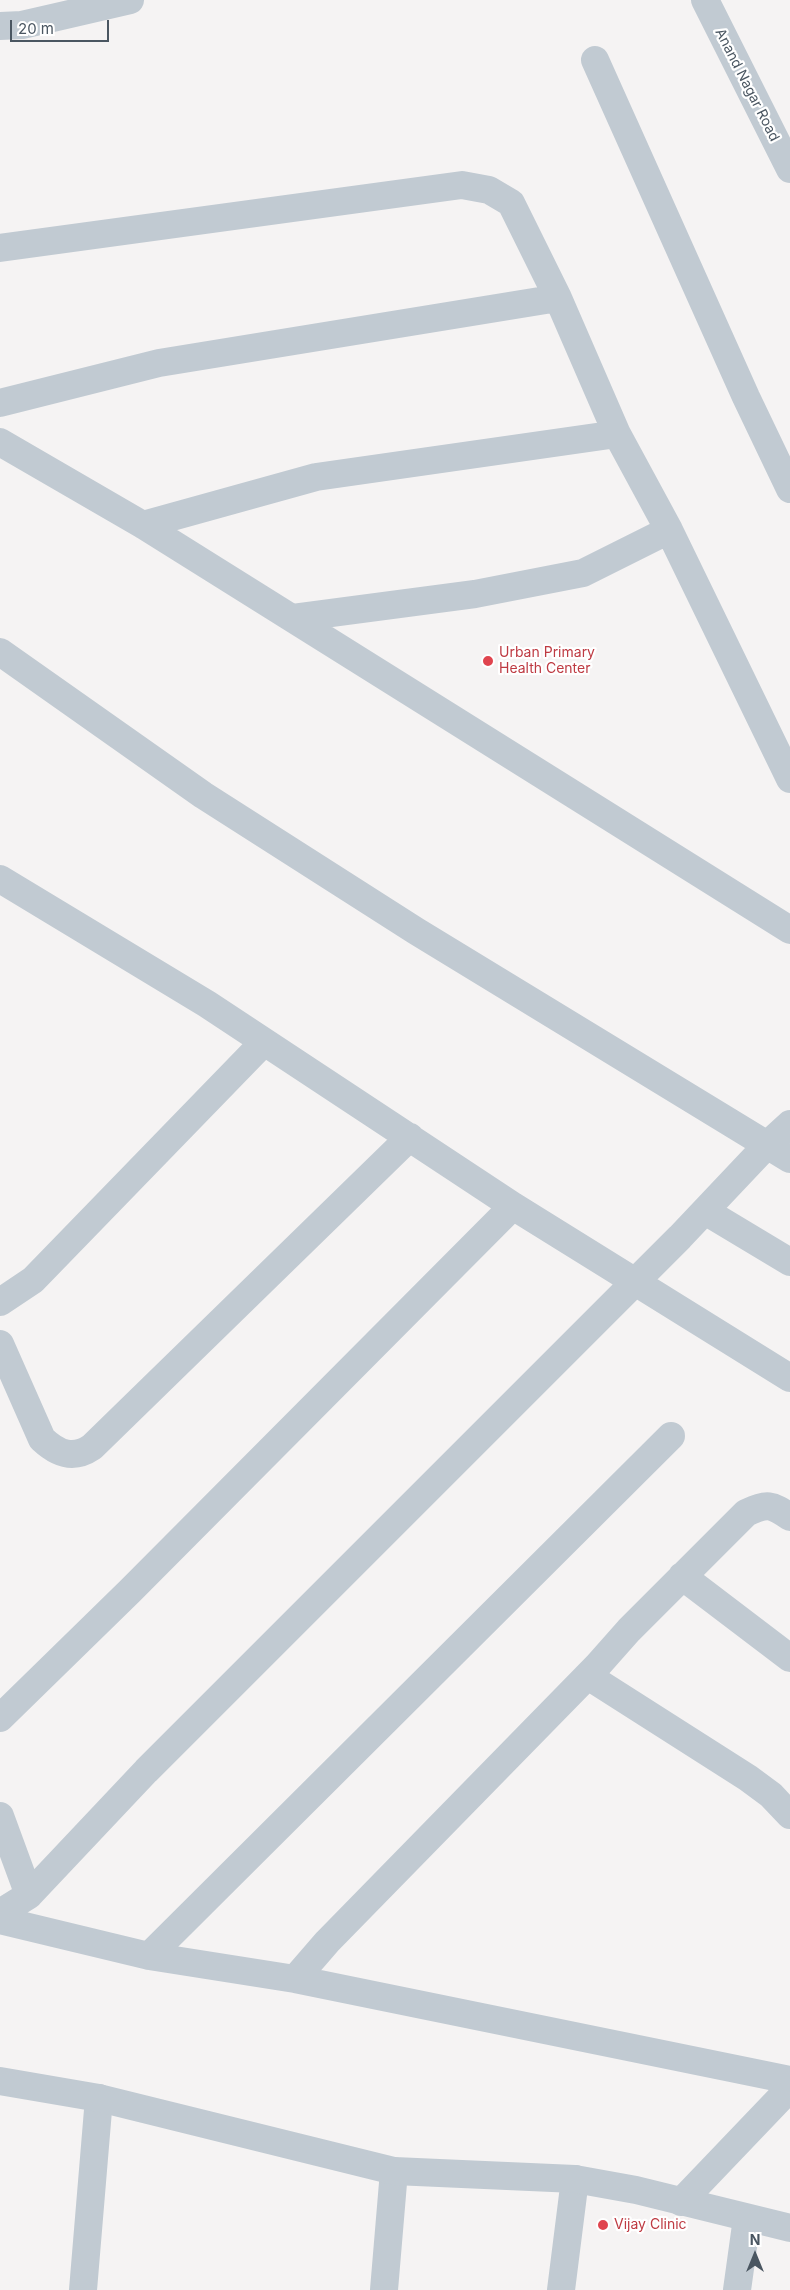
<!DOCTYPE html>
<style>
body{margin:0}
#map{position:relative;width:790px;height:2290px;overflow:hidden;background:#f5f3f3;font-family:Inter,sans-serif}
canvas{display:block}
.north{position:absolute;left:730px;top:2230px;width:50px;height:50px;-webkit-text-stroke:4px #fff;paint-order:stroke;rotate:0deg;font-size:14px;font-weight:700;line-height:20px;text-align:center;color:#4a5661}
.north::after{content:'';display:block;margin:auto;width:18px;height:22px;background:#4a5661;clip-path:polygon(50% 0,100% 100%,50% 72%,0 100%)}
.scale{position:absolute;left:10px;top:20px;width:99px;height:22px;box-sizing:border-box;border:2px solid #4a5661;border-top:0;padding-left:6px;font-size:15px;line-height:18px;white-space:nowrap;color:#4a5661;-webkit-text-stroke:4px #fff;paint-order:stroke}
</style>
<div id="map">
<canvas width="790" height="2290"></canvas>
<div class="north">N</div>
<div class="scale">20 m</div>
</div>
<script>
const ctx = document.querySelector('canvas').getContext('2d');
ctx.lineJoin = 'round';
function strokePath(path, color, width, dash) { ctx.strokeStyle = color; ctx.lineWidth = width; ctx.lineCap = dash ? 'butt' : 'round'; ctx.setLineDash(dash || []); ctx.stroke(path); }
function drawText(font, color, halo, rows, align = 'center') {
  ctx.font = font + ' Inter,sans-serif'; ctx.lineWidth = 4.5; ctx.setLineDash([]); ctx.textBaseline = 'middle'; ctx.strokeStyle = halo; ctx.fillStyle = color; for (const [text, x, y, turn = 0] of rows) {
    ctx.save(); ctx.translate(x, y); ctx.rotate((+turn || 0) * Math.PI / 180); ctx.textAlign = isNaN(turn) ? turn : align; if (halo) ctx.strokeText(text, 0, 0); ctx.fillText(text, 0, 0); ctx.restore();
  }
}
const minor = new Path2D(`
 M0,26L22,25L130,0
 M595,60L746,397L790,489
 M0,248L462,185L489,190L511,203L558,298L617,434L669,530L790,779
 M0,403L159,363L558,298
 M0,442L143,525L790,930
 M143,525L316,477L617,434
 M293,618L475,594L583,573L669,530
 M0,652L203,795L416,931L790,1159
 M0,879L207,1004L513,1206L790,1378
 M705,1211L790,1262
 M0,1302L33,1280L264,1042
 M0,1344L42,1439C58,1454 73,1460 92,1447L410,1137
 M682,1576L790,1658
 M588,1676L748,1778L771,1795L790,1815
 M0,1718L130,1591L513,1206
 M0,1816L29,1895
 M0,1913L29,1895L146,1771L680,1237L767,1145L790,1124
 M0,1920L149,1956L295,1979L790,2080
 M149,1956L671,1436
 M295,1979L327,1942L598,1665L629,1630L746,1513C768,1503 771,1504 790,1517
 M681,2202L790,2088
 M83,2290L99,2098
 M384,2290L394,2171
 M561,2290L575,2179
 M737,2290L747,2218`);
const tertiary = new Path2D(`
 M705,0L790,169
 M0,2081L99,2098L394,2171L575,2179L636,2190L790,2228`);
const markers = [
 [488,661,6,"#e0444e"],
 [603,2225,6,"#e0444e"]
];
const streetNames = [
 ["Anand Nagar Road",747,85,63]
];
const healthNames = [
 ["Urban Primary",499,653],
 ["Health Center",499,669],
 ["Vijay Clinic",614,2225]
];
strokePath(minor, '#c1cad2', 28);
strokePath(tertiary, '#c1cad2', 28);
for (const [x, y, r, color] of markers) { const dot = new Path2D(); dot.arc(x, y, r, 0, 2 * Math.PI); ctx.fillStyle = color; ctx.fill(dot); strokePath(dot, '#fff', 2); }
drawText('14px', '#4a5661', '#fff', streetNames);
drawText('14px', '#be3a42', '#fff', healthNames, 'left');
</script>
